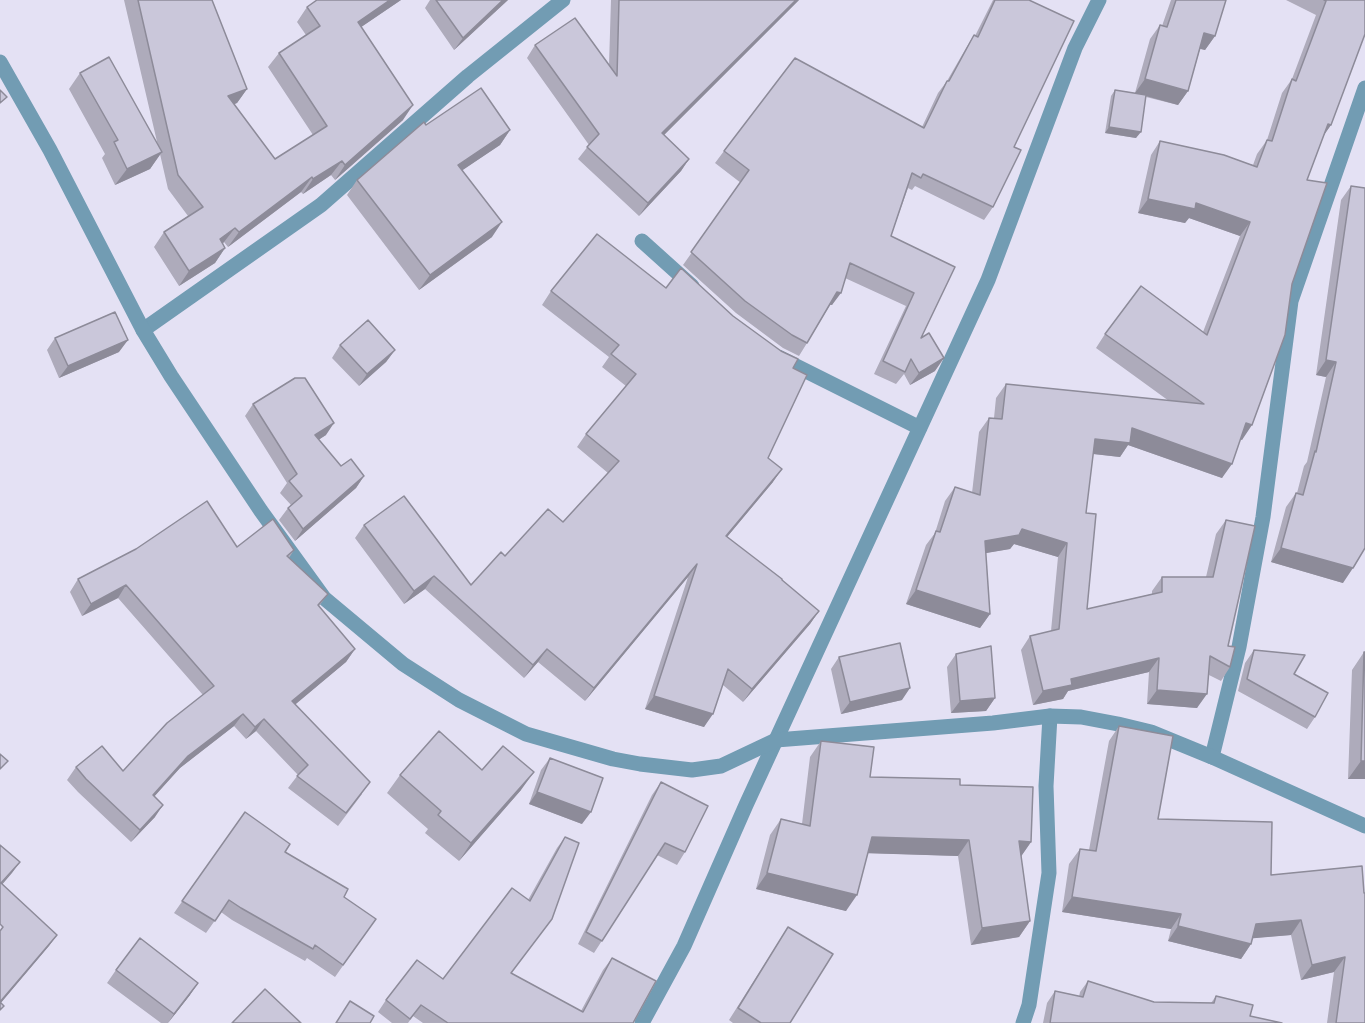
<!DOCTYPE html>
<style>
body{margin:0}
canvas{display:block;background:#e4e1f4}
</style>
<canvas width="1365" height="1023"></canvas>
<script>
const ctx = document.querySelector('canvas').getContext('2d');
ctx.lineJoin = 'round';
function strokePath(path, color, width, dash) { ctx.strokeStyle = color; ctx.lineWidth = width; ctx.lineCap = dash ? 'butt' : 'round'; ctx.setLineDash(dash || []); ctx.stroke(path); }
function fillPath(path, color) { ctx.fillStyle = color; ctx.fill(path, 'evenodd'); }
const minor = new Path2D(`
 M642,241L692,286
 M143,330L321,205L468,76L563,0
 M778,357L920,428
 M1212,757L1239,647L1263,517L1291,301L1365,88
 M642,1023L684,946L746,805L988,280L1075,48L1099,0
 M1023,1023L1029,1005L1049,873L1046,786L1050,716`);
const tertiary = new Path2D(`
 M0,62L50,150L143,330L171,376L261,511L324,598L403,664L459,700L526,734L613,759L640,764L692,770L721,766L776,740L993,723L1050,716L1081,717L1118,724L1151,732L1212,757L1365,826`);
const wall = new Path2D(`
 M124,0H212L247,89L237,103L234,104L275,159L313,135L268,67L279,53L306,35L297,22L307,7L317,0H401L361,27L403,120L335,180L331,175L303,194L301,192L228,247L224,242L223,244L225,248L215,263L179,286L154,247L164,232L188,216L168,189L160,154L150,169L115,185L102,158L105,154L69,89L80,73L158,146Z
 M430,0H508L454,50L425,8Z
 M611,0H799L664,135L689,159L681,171L639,216L578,159L589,145L527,58L535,45L609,65Z
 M993,0H1029L1014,147L993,207L984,220L915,186L912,190L908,188L891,236L955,267L921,338L935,371L910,385L904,374L896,384L874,374L906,306L845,278L832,305H830L807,343L799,356L783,348L736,313L683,265L741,183L715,163L724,151L922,127L938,93L947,81L966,48L974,35L975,36Z
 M1171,0H1226L1215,36L1205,50L1200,49L1188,91L1178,105L1146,97L1136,138L1105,133L1111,96L1115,90L1135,93L1150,39L1160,25L1162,26Z
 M1286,0H1365L1331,125L1324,135L1307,180L1292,284L1242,440L1240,439L1222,478L1128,445L1120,457L1093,454L1086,513L1087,609L1152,594V591L1162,577H1206L1216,534L1226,520L1228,646L1230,667L1221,681L1209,675L1197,708L1147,704L1149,672L1068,691L1063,699L1033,705L1021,650L1030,636L1051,631L1058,557L1014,544L1010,549L985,553L990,614L980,628L906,604L926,545L935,533L945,501L955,487L972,493L979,432L989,418H994L996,398L1006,384L1169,401L1096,348L1105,334L1203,332L1240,236L1189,218L1185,223L1138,213L1151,155L1160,141L1253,165L1257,154L1267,140L1282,93L1292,79L1316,15Z
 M426,125L510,130L500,145L462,170L492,237L419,290L347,195L357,180Z
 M1351,186L1343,583L1271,562L1286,507L1296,493H1297L1304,466L1307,462L1326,377L1316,375L1341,200Z
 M666,288L733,316L793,368L768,458L773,482L727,537L819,611L810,624L743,702L723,685L704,727L645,709L688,577L585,701L538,662L524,678L425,589L404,604L355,538L364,525L471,585L505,556L563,522L608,473L577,447L586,434L626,386L602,367L609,357L542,305L551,291Z
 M55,338L119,352L59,378L47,350Z
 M340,345L395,350L386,362L359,386L332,358Z
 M253,404L326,435L318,440L341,466L364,476L356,488L295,541L279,520L288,508L291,505L280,493L287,483L245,416Z
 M237,547L294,550L289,558L328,594L319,606L355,649L346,662L295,704L362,794L338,826L288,788L298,775L256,731L246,739L234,726L180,768L154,796L155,817L131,842L78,792L67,780L76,767L123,771L203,695L118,598L82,616L70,592L78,579Z
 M1254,650L1294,674L1315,717L1307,729L1238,691L1245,663Z
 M1364,652L1365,779H1348L1352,670Z
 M956,654L995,698L986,711L951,713L947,667Z
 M839,657L902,700L841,714L831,669Z
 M1119,726L1158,819L1271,875L1362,866L1365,1023H1327L1334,972L1301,980L1291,935L1252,938L1251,944L1241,959L1168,941L1171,929L1062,912L1069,864L1080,849L1089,850L1109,741Z
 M821,741L870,777L960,785L1031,842L1021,856L1030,921L1019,937L971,945L958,856L868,853L846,911L756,889L770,835L781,819L802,824L810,757Z
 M550,758L582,824L529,804L541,770Z
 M482,770L521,790L459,861L425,833L428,829L387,793L400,775Z
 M661,782L685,852L677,865L657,855L594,953L578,944L652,795Z
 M245,812L285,852L344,897L376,919L335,977L307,958L305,961L232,920L221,912L206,933L174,913Z
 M565,837L552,919L511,973L581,1011L603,970L612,958L633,1023H423L413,1016L408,1023H392L378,1012L386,1000L443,979L528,900L557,848Z
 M788,927L790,1023H733L729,1020Z
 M116,970L190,995L168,1023H161L107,983Z
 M1088,981L1154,1002L1211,1003L1216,996L1250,1016L1282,1023H1043L1047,1003L1055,991L1079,997L1080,992Z`);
const shadedWall = new Path2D(`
 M390,0H401L348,36L358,22Z
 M503,0H508L454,50L463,38Z
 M796,0H799L653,146L662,133Z
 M1204,33L1215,36L1205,50L1194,47Z
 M1145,79L1188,91L1178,105L1135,93Z
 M247,89L237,103L218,111L228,96Z
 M413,105L403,120L335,180L345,165Z
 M1328,124L1331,125L1321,139Z
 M1109,127L1141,132L1136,138L1105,133Z
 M510,130L500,145L448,180L458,165Z
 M162,152L150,169L115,185L127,169Z
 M689,159L681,171L639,216L648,203Z
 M342,161L331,175L303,194L313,179Z
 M312,177L301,192L228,247L239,232Z
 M1148,199L1196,203L1250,222L1240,236L1189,218L1185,223L1138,213Z
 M502,222L492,237L419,290L430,275Z
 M235,228L224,242L210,253L220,239Z
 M225,248L215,263L179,286L189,271Z
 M837,292L841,293L832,305L828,304Z
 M128,340L119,352L59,378L68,366Z
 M395,350L386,362L359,386L367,374Z
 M944,358L935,371L910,385L919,373Z
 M1326,360L1336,362L1326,377L1316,375Z
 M334,423L326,435L306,448L315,435Z
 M1246,423L1252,425L1242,440L1236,437Z
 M1132,428L1232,464L1222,478L1128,445L1120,457L1085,453L1095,439Z
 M782,469L773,482L717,549L726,536Z
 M364,476L356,488L295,541L303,529Z
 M1022,529L1067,543L1058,557L1014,544L1010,549L975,555L985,541Z
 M1281,548L1353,568L1343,583L1271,562Z
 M697,564L688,577L585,701L594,688Z
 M434,576L425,589L404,604L414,591Z
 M126,585L118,598L82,616L91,604Z
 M916,590L990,614L980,628L906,604Z
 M819,611L810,624L743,702L752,689Z
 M355,649L346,662L284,714L292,701Z
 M547,649L538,662L524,678L533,665Z
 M1159,658L1149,672L1068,691L1063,699L1033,705L1043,691L1071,679Z
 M910,688L902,700L841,714L850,702Z
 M1157,690L1207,694L1197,708L1147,704Z
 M654,696L713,714L704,727L645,709Z
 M995,698L986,711L951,713L960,701Z
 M243,714L234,726L180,768L144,808L153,795L188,756Z
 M264,719L256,731L246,739L255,727Z
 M1361,761H1365V779H1348Z
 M534,772L521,790L459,861L471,843Z
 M537,792L591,812L582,824L529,804Z
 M163,805L155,817L131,842L140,830Z
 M872,837L969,840L958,856L861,853Z
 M1019,841L1031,842L1020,858Z
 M20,862L12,873L0,887V885Z
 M767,873L857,895L846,911L756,889Z
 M1072,897L1181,914L1171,929L1062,912Z
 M1301,920L1291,935L1245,939L1256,924Z
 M1030,921L1019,937L971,945L982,928Z
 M1178,926L1251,944L1241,959L1168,941Z
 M57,935L49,946L0,1004V1002Z
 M1345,957L1334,972L1301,980L1312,965Z
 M198,983L190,995L168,1023L174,1014Z`);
const building = new Path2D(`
 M138,0H212L247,89L228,96L275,159L327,126L279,53L320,26L307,7L317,0H390L358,22L413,105L345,165L342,161L313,179L312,177L239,232L235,228L220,239L225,248L189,271L164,232L203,207L178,175Z
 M436,0H503L463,38Z
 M619,0H796L662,133L689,159L648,203L587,147L599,134L535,45L575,18L617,76Z
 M995,0H1029L1074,21L1014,147L1021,150L993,207L923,174L921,178L912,173L891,236L955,267L921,338L929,333L944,358L919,373L911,359L905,372L883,361L914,293L850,263L841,293L837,292L807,343L792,335L745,301L691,252L749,170L724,151L795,58L924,128L947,81H949L974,35L978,37Z
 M1176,0H1226L1215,36L1204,33L1188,91L1145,79L1160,25L1167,27Z
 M1324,0H1365V34L1331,125L1328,124L1307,180L1327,183L1292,284L1285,335L1252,425L1246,423L1232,464L1132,428L1130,443L1095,439L1086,513L1096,514L1087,609L1162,592V577H1213L1226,520L1255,526L1228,646L1235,647L1230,667L1210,656L1207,694L1157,690L1159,658L1071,679L1072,685L1043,691L1030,636L1059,629L1067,543L1022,529L1019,535L985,541L990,614L916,590L936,531L940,532L955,487L980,495L989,418L1002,419L1006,384L1204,404L1105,334L1141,286L1207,335L1250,222L1196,203L1195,209L1148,199L1160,141L1224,155L1257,167L1267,140L1272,141L1292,79L1296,81L1326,1Z
 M109,57L162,152L127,169L114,142L118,140L80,73Z
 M481,88L510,130L458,165L502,222L430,275L357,180L424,122L426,125Z
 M0,90L7,97L0,103Z
 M1115,90L1146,95L1141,132L1109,127Z
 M1351,186L1365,188V548L1353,568L1281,548L1296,493L1303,495L1315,451L1316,452L1336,362L1326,360Z
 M597,234L666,288L681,268L733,316L781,351L798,359L793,368L807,375L768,458L782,469L726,536L782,579V580L819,611L752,689L728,669L713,714L654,696L697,564L594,688L547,649L533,665L434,576L414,591L364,525L404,496L471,585L501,552L505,556L548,509L563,522L619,461L586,434L636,374L611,354L619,345L551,291Z
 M115,312L128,340L68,366L55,338Z
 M368,320L395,350L367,374L340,345Z
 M295,378H305L334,423L315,435L341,466L351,459L364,476L303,529L288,508L302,496L289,481L297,474L253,404Z
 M207,501L237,547L273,519L294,550L287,556L328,594L318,605L355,649L292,701L370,782L346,813L297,776L308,765L264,719L255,727L243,714L188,756L153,795L163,805L140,830L86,779L76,767L102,746L123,771L167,723L214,686L126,585L91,604L78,579L136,549Z
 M900,643L910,688L850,702L839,657Z
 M991,646L995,698L960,701L956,654Z
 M1254,650L1305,655L1294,674L1328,693L1315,717L1247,679Z
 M1364,652H1365V761H1361Z
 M1119,726L1173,736L1158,819L1272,822L1271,875L1362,866L1364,893H1365V1023H1336L1345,957L1312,965L1301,920L1256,924L1251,944L1178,926L1181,914L1072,897L1080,849L1096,851Z
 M439,731L482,770L503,746L534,772L471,843L438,815L441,811L400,775Z
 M821,741L874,747L870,777L960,779V785L1033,787L1031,842L1019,841L1030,921L982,928L969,840L872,837L857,895L767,873L781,819L810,826Z
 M0,754L8,761L0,769Z
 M550,758L603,778L591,812L537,792Z
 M661,782L708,806L685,852L665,843L602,941L586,932Z
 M245,812L290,844L285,852L348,889L344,897L376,919L343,965L315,945L313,949L241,908L229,900L215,921L182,901Z
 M565,837L579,843L552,919L511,973L583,1012L612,958L656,981L633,1023H448L421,1005L410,1019L386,1000L417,960L443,979L512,888L530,901Z
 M0,845L20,862L1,883L57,935L0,1002V931L3,927L0,924Z
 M788,927L833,954L790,1023H761L738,1008Z
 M140,938L198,983L174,1014L116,970Z
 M1088,981L1154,1002L1214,1003L1216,996L1253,1005L1250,1016L1282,1023H1050L1055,991L1083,997Z
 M265,989L301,1023H232Z
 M350,1001L374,1016L370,1023H336Z
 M0,1002L4,1006L0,1010Z`);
strokePath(minor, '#729cb3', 15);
strokePath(tertiary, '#729cb3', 15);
fillPath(wall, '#aeabbb');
fillPath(shadedWall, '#8d8b99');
fillPath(building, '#cac7da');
strokePath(building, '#8d8b99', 1.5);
</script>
